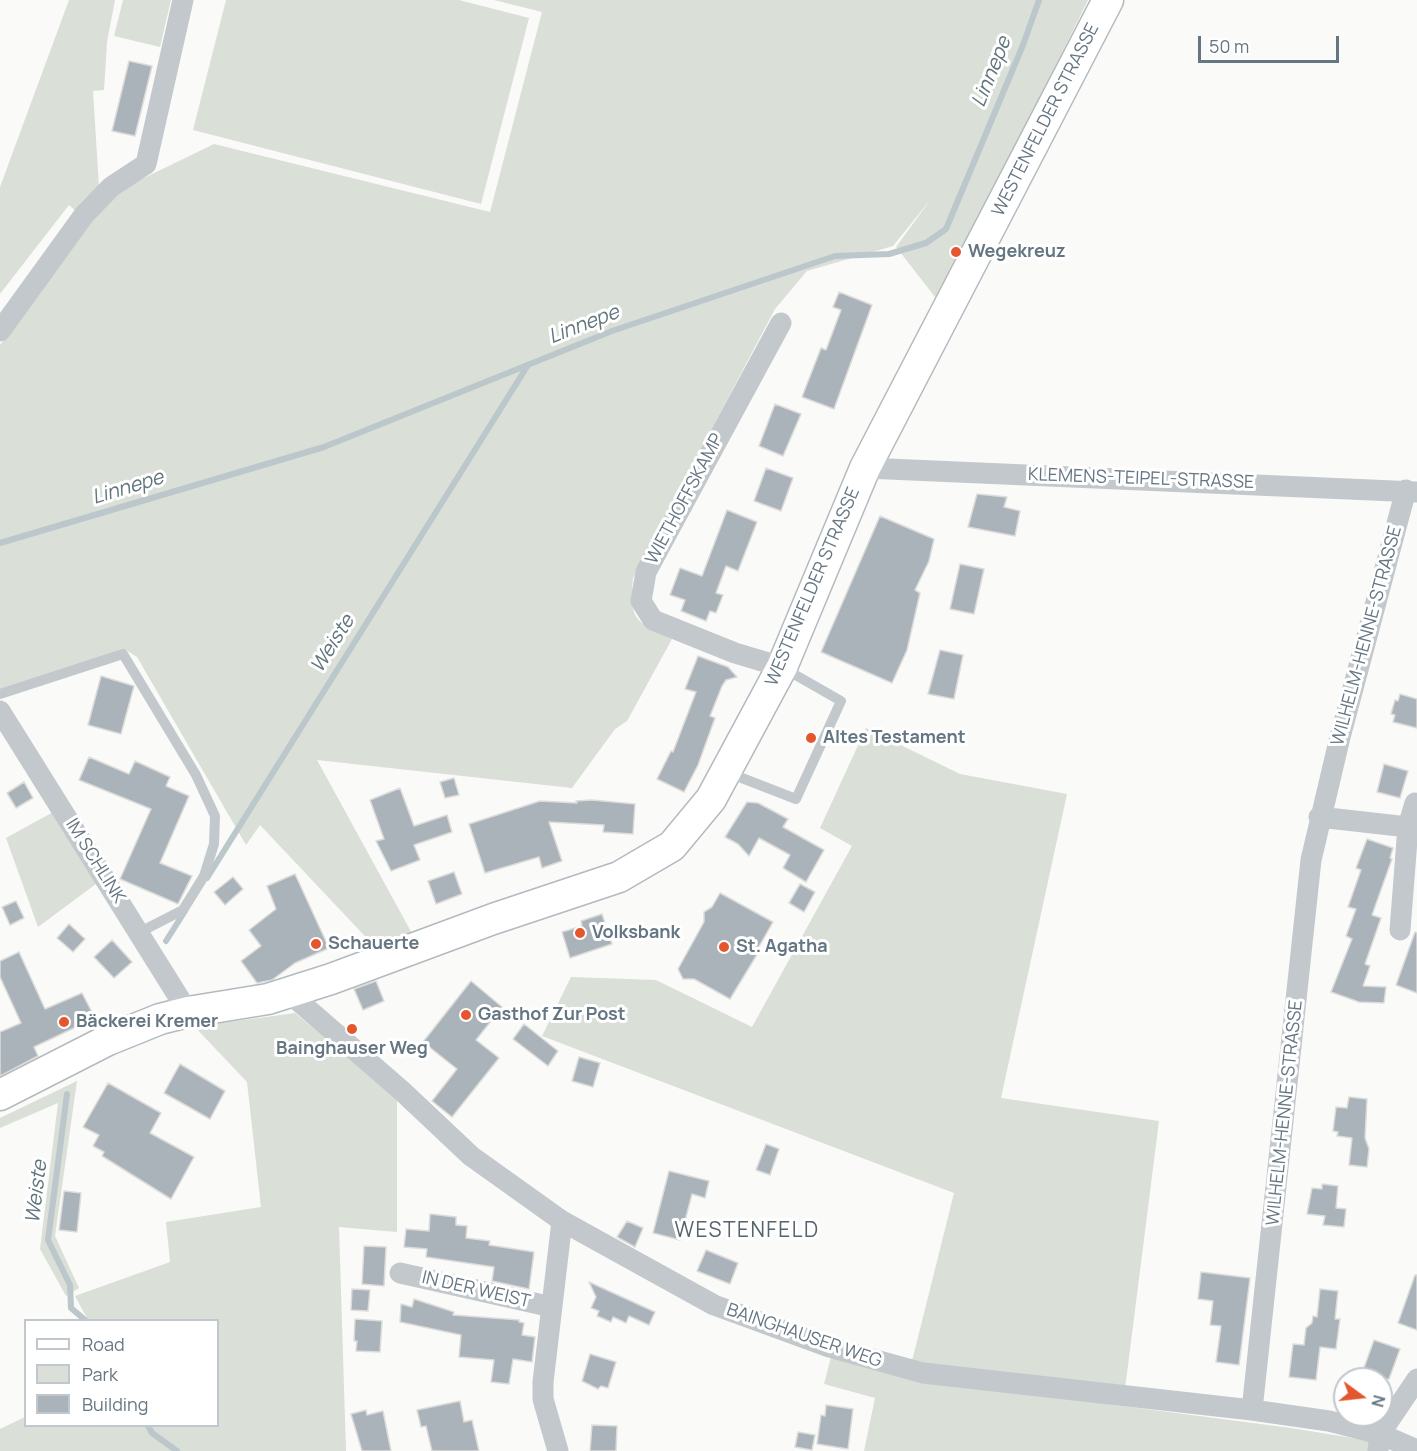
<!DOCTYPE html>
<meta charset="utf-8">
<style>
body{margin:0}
#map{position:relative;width:1417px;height:1451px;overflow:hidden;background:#fafaf8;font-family:Manrope,sans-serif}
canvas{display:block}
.legend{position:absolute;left:24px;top:1319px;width:195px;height:108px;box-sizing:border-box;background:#fff;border:2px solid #c1c8cd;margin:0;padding:8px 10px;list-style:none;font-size:18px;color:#657683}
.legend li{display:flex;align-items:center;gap:12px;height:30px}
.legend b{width:30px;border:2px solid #c1c8cd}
.north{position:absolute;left:1333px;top:1367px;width:60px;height:60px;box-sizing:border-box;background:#fff;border:2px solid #c1c8cd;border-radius:50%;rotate:105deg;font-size:16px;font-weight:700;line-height:24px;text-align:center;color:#657683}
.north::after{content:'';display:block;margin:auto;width:21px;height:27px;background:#e4572e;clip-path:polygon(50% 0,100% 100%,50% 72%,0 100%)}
.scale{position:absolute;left:1198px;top:36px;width:141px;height:27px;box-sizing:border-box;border:3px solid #657683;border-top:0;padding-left:8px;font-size:18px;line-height:21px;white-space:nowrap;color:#657683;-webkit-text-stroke:4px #fff;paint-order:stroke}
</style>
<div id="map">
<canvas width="1417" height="1451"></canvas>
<ul class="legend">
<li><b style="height:8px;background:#fff"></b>Road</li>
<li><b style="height:16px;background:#dadfd7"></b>Park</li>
<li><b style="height:16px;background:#aab3b9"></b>Building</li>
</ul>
<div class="north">N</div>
<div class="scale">50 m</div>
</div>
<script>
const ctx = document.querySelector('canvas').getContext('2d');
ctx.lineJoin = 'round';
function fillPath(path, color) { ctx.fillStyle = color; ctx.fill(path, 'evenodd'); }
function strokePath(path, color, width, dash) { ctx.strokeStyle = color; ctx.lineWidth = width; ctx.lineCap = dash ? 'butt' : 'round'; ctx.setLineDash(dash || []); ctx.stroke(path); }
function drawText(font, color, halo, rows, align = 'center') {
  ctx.font = font + ' Manrope,sans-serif'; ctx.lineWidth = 6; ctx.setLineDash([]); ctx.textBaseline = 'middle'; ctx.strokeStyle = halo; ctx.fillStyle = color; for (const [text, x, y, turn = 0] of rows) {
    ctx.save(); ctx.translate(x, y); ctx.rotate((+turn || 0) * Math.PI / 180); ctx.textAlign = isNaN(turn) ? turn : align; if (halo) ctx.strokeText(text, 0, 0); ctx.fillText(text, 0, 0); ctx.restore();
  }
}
const green = new Path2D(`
 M69,0H115L107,42L104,90L93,91L99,187L79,214L69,205L0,294V187Z
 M123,0H171L160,47L114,36Z
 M226,0H459L529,18L481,204L193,130Z
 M494,0H1088L939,302L896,247L931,199L893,246L807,271L775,309L633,578C629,621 635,621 672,639L627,721L615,729L572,788L317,760L414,937L378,950L260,825L246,845L137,657L126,650L0,691V345L53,269L111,194L214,144L490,212L542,12Z
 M866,728L960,774L1067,794L1001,1098L1159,1121L1125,1389L911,1365L954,1193L542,1036L571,977L656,980L752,1027L852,846L820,828Z
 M55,811L100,881L38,927L6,838Z
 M295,1013L397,1098V1232L339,1227L346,1451H0V1429L25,1417L26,1426H218V1320H88L75,1296L170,1262L166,1222L261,1207L247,1082L192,1024L208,1025Z
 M77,1081L55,1236L79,1288L66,1296L40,1249L58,1103L0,1128V1118Z
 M831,1357L908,1378L1291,1428L1371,1441V1451H864L875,1398L824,1384Z`);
const stream = new Path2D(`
 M0,543L324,447L612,331L835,256L889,254L926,243L946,229L1023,45L1039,0
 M207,878L528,365
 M166,941L185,911
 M67,1094L48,1240L70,1285L71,1308L85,1320
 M148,1426L152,1433L177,1451`);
const building = new Path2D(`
 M129,61L152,66L135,136L112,131Z
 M839,292L872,305L834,409L802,397L821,348L826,350L841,310L833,307Z
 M775,404L801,414L783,456L759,446Z
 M766,468L793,478L781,511L754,501Z
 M977,494L1007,497L1004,507L1020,511L1015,536L968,527Z
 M727,510L757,522L738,571L726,566L716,593L723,595L716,613L710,611L706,621L681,611L685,600L670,595L680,568L702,576Z
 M880,516L934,539L929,561L915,590L920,593L907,650L892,683L821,652Z
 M960,564L984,569L974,614L950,609Z
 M940,650L963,655L954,699L928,694Z
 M698,656L728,667L737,677L726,680L722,686L710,716L715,718L698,765L684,792L657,779L671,751L673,752L696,692L685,689Z
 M101,676L134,686L121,734L88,725Z
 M1400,694L1417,699V728L1393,722L1395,715L1391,714L1395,700L1398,701Z
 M89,757L129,774L135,761L170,777L166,786L189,796L160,863L192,876L178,904L120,879L151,809L79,780Z
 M1384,764L1408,771L1400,798L1377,792Z
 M454,778L459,795L445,798L440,782Z
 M24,782L33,798L16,808L7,793Z
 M400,788L414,826L447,815L452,832L414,845L420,860L391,871L376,841L384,839L370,800Z
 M592,800L635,804L633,834L603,832L604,825L549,822L562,861L542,868L539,857L485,873L469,824L540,801L577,803L576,801Z
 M747,802L758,803L788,819L783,827L824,850L806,882L783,868L790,855L759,838L749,856L738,844L725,837Z
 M1367,839L1393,848L1390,858L1392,859L1372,915L1381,918L1365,964L1370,966L1363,986L1386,987L1384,1003L1359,1002L1331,992L1352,939L1346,936L1356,909L1348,907L1361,870L1356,868Z
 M454,872L462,894L436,904L428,881Z
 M295,874L329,948L295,963L272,980L257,983L241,961L261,946L249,930L276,909L267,886Z
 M233,877L243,889L225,905L214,892Z
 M800,884L815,892L804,912L789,903Z
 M720,893L773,922L757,950L758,953L730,999L694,979H683L678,969L704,922V912L712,907Z
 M16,901L24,918L10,925L2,907Z
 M602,914L612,944L570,958L562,932L582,926L581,921Z
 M69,924L85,939L73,952L57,938Z
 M1415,932L1417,933V993L1396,985Z
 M112,940L132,962L114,978L94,957Z
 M19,952L45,1009L82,993L95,1018L34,1047L38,1056L0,1076V1032L21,1023L0,977V961Z
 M376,981L384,1001L363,1010L354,989Z
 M471,981L502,1007L476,1040L499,1058L452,1117L432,1101L457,1069L423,1042Z
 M524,1024L558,1051L548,1066L513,1039Z
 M579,1057L600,1063L593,1087L572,1081Z
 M180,1064L225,1091L210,1119L164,1093Z
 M108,1083L161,1113L150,1133L194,1157L171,1199L102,1156L104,1152L93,1146L99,1135L83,1127Z
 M1349,1097L1367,1099L1365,1138L1369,1149L1367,1167L1349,1165L1352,1138L1337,1136L1338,1132L1333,1131L1336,1107L1347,1108Z
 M766,1144L779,1149L770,1175L756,1170Z
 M669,1171L709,1181L705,1198L692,1194L680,1240L653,1233Z
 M1322,1184L1338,1186L1336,1208L1346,1209L1344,1227L1323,1225L1325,1216L1307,1214L1312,1188L1322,1189Z
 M64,1191L81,1193L77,1232L59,1230Z
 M430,1214L456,1217V1225L467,1226L466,1238L490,1241L489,1245L534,1252L529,1289L492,1281L494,1267L426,1257L427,1249L404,1247L406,1229L429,1231Z
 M627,1221L643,1228L635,1247L617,1237Z
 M364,1246L386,1247L384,1286L362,1284Z
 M706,1250L738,1263L730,1284L697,1271Z
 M1201,1272L1250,1278L1239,1365L1216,1362L1221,1326L1210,1325L1213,1301L1198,1299Z
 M1415,1275H1417V1330L1398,1323Z
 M589,1282L655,1312L649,1325L629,1316L626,1323L613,1317L611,1322L597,1316L599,1311L591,1308L596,1297Z
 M352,1289L370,1290L368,1311L351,1310Z
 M1320,1289L1338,1291L1335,1319H1340L1336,1349L1320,1347L1316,1380L1289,1377L1293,1344L1304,1345L1306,1328L1312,1323L1313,1316L1317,1317Z
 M414,1299L454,1312L453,1315L519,1320V1322L524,1323L522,1335L535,1337L532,1362L513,1359L509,1384L491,1382L494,1360L459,1357L461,1335L400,1322L401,1304L412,1307Z
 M355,1319L382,1321L380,1352L356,1351L357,1341H354Z
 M1374,1340L1400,1349L1389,1379H1360Z
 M590,1354L616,1362L608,1388L601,1386L598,1389L582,1381Z
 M460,1401L464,1422L472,1420L479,1451H432L426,1426L421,1427L417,1410Z
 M826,1405L853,1409L848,1449L817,1444L821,1415L825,1416Z
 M366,1410L367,1415L383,1411L391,1451H362L351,1414Z
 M592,1425L617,1426L616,1451H590Z
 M798,1432L815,1435L812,1450L795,1447Z`);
const lane = new Path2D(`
 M0,694L123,654L196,775L215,816L214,844L204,876L183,910L140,932
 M729,773L796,799L841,701L785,669`);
const street = new Path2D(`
 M781,323L646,572L641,601L653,620L735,653L782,667
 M0,331L84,215L111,187L146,164L183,0
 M865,468L1417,492
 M0,711L188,1012
 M1319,817L1408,827L1415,803
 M1400,930L1408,827
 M288,992L402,1091L471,1156L562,1221L714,1305L829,1347L923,1373L1252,1410L1329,1421L1380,1434L1417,1450
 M400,1273L552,1307
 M1252,1410L1311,860L1340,737L1406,490
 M558,1451L543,1399V1382L562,1221
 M1378,1451L1380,1434L1417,1379`);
const secondary = new Path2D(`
 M0,1095L108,1040L160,1019L188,1012L268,999L331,979L493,919L619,877L672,846L711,799L782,667L865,468L1108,0`);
const markers = [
 [956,252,6,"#e4572e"],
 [811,738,6,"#e4572e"],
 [580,933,6,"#e4572e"],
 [316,944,6,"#e4572e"],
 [724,947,6,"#e4572e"],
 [466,1015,6,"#e4572e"],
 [64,1022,6,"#e4572e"],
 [352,1029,6,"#e4572e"]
];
const streetNames = [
 ["WESTENFELDER STRASSE",1046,120,-63],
 ["KLEMENS-TEIPEL-STRASSE",1141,479,2],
 ["WIETHOFFSKAMP",685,499,-62],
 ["WESTENFELDER STRASSE",813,587,-67],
 ["WILHELM-HENNE-STRASSE",1367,636,-75],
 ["IM SCHLINK",95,861,58],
 ["WILHELM-HENNE-STRASSE",1285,1113,-84],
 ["IN DER WEIST",476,1290,13],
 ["BAINGHAUSER WEG",804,1336,19]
];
const poiNames = [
 ["Wegekreuz",968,252],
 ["Altes Testament",823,738],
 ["Volksbank",592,933],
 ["Schauerte",328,944],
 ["St. Agatha",736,947],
 ["Gasthof Zur Post",478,1015],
 ["Bäckerei Kremer",76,1022],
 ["Bainghauser Weg",352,1049,"center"]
];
const waterNames = [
 ["Linnepe",992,72,-68],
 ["Linnepe",584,325,-21],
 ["Linnepe",128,488,-17],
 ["Weiste",333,644,-58],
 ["Weiste",37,1192,-83]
];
const quarterNames = [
 ["WESTENFELD",747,1231]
];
fillPath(green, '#dadfd7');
strokePath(stream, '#bbc7cb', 6);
fillPath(building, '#aab3b9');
strokePath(building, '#dcdcda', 1.5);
strokePath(secondary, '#b3babf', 33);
strokePath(lane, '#c3c8cc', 10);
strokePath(street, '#c3c8cc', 21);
strokePath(secondary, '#fff', 30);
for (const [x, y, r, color] of markers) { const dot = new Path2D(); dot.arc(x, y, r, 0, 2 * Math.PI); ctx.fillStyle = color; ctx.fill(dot); strokePath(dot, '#fff', 2); }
drawText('18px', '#657683', '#fff', streetNames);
drawText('bold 18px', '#657683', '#fff', poiNames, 'left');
drawText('italic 20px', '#60757c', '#fff', waterNames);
ctx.letterSpacing = '1.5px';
drawText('21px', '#57646e', '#fff', quarterNames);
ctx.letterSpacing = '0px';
</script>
